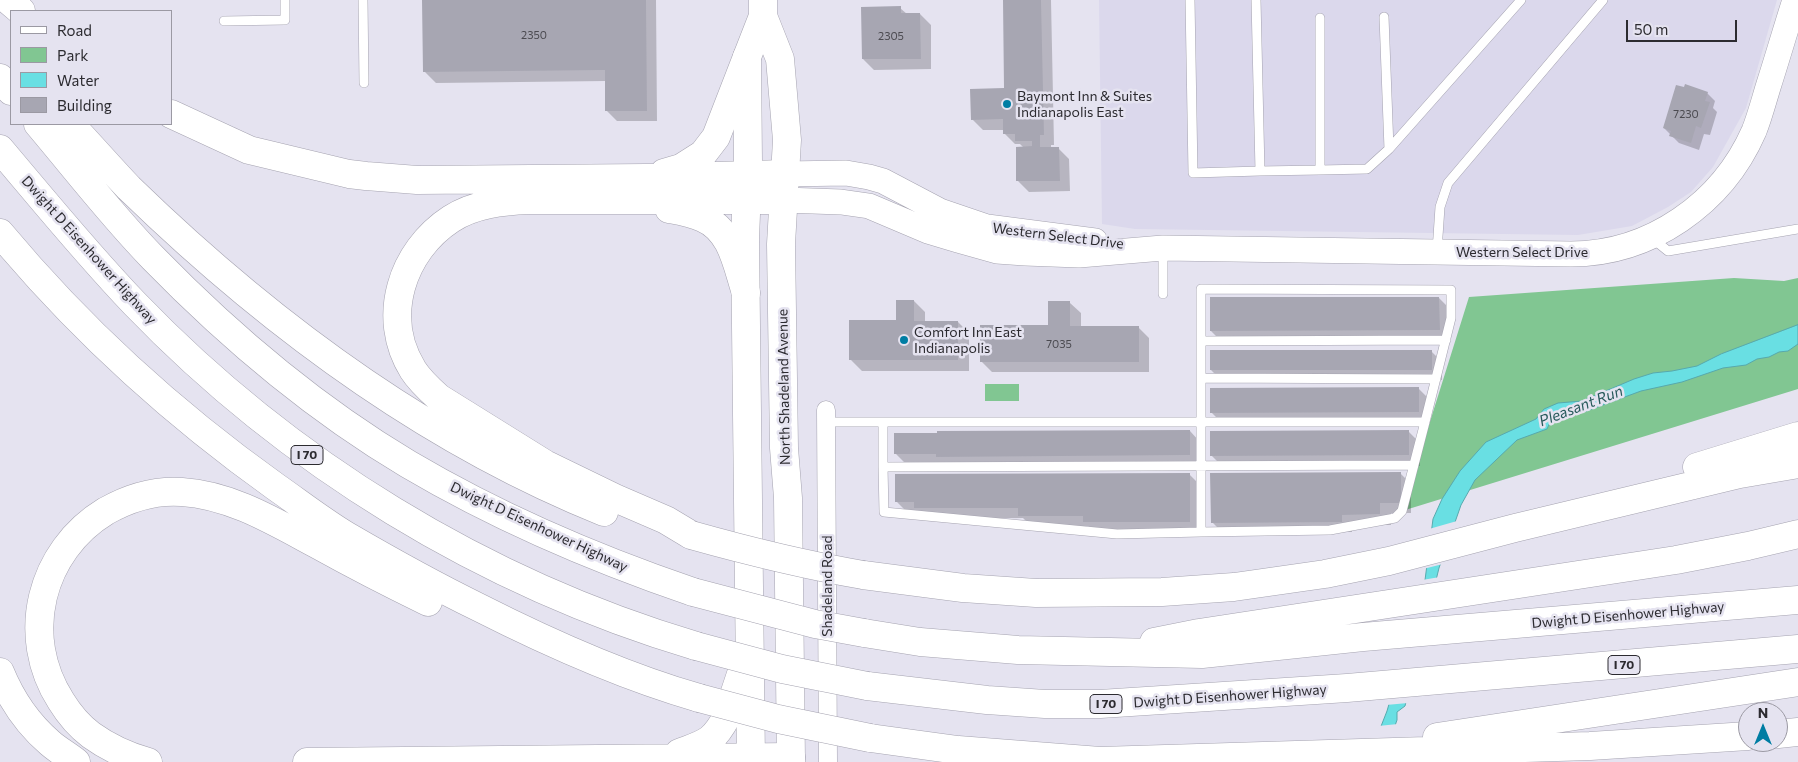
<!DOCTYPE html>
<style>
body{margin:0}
#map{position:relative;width:1798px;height:762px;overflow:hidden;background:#e5e3f0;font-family:Commissioner,sans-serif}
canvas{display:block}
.legend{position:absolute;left:10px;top:10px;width:162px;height:115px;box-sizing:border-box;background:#e5e3f0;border:1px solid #9b99a3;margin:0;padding:6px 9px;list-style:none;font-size:15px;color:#2c2b30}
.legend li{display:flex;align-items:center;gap:10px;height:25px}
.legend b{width:25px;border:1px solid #9b99a3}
.north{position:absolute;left:1738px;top:702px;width:50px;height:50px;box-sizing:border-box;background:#e5e3f0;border:1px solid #9b99a3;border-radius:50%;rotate:0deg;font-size:14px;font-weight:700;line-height:20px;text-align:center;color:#2c2b30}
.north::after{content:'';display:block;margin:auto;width:18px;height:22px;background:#007da3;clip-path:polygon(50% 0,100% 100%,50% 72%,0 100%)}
.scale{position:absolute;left:1626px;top:20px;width:111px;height:22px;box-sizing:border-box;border:2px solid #2c2b30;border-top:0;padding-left:6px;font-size:15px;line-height:18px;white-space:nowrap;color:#2c2b30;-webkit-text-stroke:4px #e5e3f0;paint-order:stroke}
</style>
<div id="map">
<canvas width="1798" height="762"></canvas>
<ul class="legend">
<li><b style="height:6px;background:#fff"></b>Road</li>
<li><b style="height:14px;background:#81c692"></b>Park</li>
<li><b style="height:14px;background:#69dfe3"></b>Water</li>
<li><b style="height:14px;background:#a7a6b2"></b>Building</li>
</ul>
<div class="north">N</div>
<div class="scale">50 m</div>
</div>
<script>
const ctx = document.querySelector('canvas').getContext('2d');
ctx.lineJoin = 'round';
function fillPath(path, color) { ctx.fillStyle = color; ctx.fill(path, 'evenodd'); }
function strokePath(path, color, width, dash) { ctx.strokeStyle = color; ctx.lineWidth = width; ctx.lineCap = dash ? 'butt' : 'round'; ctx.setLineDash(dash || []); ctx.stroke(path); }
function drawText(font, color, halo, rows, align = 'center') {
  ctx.font = font + ' Commissioner,sans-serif'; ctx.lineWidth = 5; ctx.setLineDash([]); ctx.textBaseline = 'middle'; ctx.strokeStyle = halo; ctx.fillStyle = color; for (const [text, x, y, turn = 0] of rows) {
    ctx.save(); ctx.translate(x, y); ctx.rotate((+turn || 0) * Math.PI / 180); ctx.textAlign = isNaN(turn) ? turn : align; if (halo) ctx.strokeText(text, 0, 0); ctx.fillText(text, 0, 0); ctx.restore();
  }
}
const built = new Path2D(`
 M1099,0H1777L1746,108L1713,167L1691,192L1668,207L1632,226L1578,235L1135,229L1102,224Z`);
const green = new Path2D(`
 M1734,278L1784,281L1798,278V389L1402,511L1469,297Z
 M985,384H1019V401H985Z`);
const water = new Path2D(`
 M1798,325V344L1788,351L1779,352L1769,357L1757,359L1746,365L1723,368L1682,382L1641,391L1584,412L1553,416L1547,429L1517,440L1475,480L1461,505L1439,568L1405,706L1397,712V720L1382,762H1367L1387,711L1425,580L1433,519L1442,499L1460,471L1486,442L1536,419L1544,409L1558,403L1582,401L1634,379L1653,373L1672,371L1697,366L1721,354Z`);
const pier = new Path2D(`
 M1457,521L1443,564L1423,569L1429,529Z
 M1440,577L1408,703L1386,705L1422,580Z
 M1398,724L1385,762H1364L1378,726Z`);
const shadow = new Path2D(`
 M424,0H656L657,121H617L606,110V81L436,83L425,72Z
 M1004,0H1051L1054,145H1051V148H1058L1069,159L1070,191L1029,192L1018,181L1024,148L1020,144H1015L1004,133V130H983L972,119L1005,89Z
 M900,8L907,14H920L931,25V69L874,70L863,59Z
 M1707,93L1715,101L1713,108L1717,112L1710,135L1704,134L1699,150L1679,143L1664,128Z
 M1439,298L1450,309V341L1222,342L1211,331Z
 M914,301L925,312V322H958L969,333V371H862L851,360L897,321Z
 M1070,303L1081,313V327H1138L1149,338V372H992L981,361L1049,326Z
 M1431,351L1442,362V380L1222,381L1211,370Z
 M1419,389L1430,400V423H1222L1211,412Z
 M1190,431L1200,442L1201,466L907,465L896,454Z
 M1409,432L1420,443V466H1222L1211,455Z
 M1400,473L1411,484V513H1391V525H1352V532L1223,533L1212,522Z
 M1189,474L1200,485V532L1095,533L1088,526H1031L1023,518L926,519L908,513L897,502Z`);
const building = new Path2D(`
 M422,0H646L647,111H605V70L423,72Z
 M1003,0H1041L1044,135H1040V147H1059L1060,181H1016V147L1032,146V141H1015V134H1003V119L971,120L970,89L1004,88Z
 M901,6V13H920L921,59H862L861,7Z
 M1685,84L1708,92L1705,101L1710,102L1701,128L1696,126L1691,143L1669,136L1671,131L1663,128L1676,85L1684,87Z
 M1210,297H1439L1440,330L1210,331Z
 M896,300H914V321H958V360H849V320H896Z
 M1048,301H1070V326H1139V362H980V325H1048Z
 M1210,350H1432V370H1210Z
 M1419,387V412L1210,413V388Z
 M1190,430V455L936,457V454H894V433H937V431Z
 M1409,430V455L1210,456V431Z
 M1401,472V503H1380V514L1342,515V522L1211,523L1210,473Z
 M1190,473V522H1083V516H1018V508H914V502H895V474Z`);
const lane = new Path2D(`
 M363,0L364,83
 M1190,0L1193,173L1260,171L1256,0
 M224,21L285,20V0
 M1389,149L1521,0
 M1320,170L1367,169L1389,149L1384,17
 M1260,171L1320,170V18
 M1652,238L1668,251L1798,229
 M1163,249V294
 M1437,251L1440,207L1448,183L1603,0
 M1201,341L1446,340
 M1201,378L1436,379
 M826,422C1026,422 1225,422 1425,422L1451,318V290L1201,289V532L1330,530L1395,518L1402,511L1425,422
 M883,422V467L1413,465
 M883,467L884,512L1117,534L1201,532`);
const street = new Path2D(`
 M826,410L828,762`);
const secondary = new Path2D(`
 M785,174L846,173L869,177L883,181L940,211L987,227L1095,241
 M784,200L841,202L869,206L928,231L958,240L997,251L1025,253L1079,255L1163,248L1571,254C1650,254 1722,204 1754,131C1760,116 1764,100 1769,84C1778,56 1786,28 1795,0`);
const primary = new Path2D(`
 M763,16L780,59L787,140L781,244L784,448L788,498L791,762
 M751,762L745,239L748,163L747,57L763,16V0`);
const highway = new Path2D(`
 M8,0L21,11
 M0,78L11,91
 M171,114L249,150L349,174L366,176L417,180L646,178L785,174
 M38,124C76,169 112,216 153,258C229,336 314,408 408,464C496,516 596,559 693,592
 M70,124C90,145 109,167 129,188C267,322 425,440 604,512
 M0,149C44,201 87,254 135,304C288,463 484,583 696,646
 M664,173L681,168L703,154L716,137L747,57
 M669,209C680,211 692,213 703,218C732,230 737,266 746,293
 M0,233C80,329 175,415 276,487C299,503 322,521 347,536C390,561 433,585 478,607C549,643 622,676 699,698
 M1697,467L1798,436
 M691,535L666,520L615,498L545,464L439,398C429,389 420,381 413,370C380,317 402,251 451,219C474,204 503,201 529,200H784
 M863,575L963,588L1036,593L1162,592L1234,587L1325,574L1389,561L1515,528L1740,474L1798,464
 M864,633L920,642L1018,650L1202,654L1363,637L1798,600
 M1154,642L1199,633L1676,560L1748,546L1798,534
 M0,672C11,699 28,724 50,743C58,750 67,755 76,762
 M867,686L987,700L1045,704H1100L1347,688L1798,649
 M1778,734L1798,732
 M1437,737L1798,682
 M870,738L958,750L1100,761L1590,746L1748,736
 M679,753C705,743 713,743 727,716L749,650
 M148,762C127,756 109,748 91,735C79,726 69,714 61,701C19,636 40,551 106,511C129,498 155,490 182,492C231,495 275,522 318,545C354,565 391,584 428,602
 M307,762L791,757`);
const highwayBridge = new Path2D(`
 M691,535C748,551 805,565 863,575
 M693,592L815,624L864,633
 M696,646L782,669L867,686
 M699,698L778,719L870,738`);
const markers = [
 [1007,104,5,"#007da3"],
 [904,340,5,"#007da3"]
];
const numberNames = [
 ["2350",534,35],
 ["2305",891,36],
 ["7230",1686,114],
 ["7035",1059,344]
];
const shields = [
 [307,455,32],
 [1624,665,32],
 [1106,704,32]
];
const shieldNames = [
 ["I 70",307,455],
 ["I 70",1624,665],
 ["I 70",1106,704]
];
const poiNames = [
 ["Baymont Inn & Suites",1017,96],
 ["Indianapolis East",1017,112],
 ["Comfort Inn East",914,332],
 ["Indianapolis",914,348]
];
const streetNames = [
 ["Western Select Drive",1058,236,7],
 ["Dwight D Eisenhower Highway",89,250,48],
 ["Western Select Drive",1522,252],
 ["North Shadeland Avenue",784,387,-91],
 ["Dwight D Eisenhower Highway",539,527,25],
 ["Shadeland Road",827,586,-90],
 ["Dwight D Eisenhower Highway",1628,615,-5],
 ["Dwight D Eisenhower Highway",1230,696,-4]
];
const waterNames = [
 ["Pleasant Run",1581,406,-21]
];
fillPath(built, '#dbd8ec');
fillPath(green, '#81c692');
fillPath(water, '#69dfe3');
strokePath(water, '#57a9ad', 1);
fillPath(pier, '#e5e3f0');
fillPath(shadow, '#0003');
fillPath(building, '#a7a6b2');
strokePath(lane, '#a5a3b0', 10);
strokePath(street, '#a5a3b0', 19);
strokePath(secondary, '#a5a3b0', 26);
strokePath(primary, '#a5a3b0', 29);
strokePath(highway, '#a5a3b0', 29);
strokePath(lane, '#fff', 9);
strokePath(street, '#fff', 18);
strokePath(secondary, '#fff', 25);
strokePath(primary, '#fff', 28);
strokePath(highway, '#fff', 28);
strokePath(highwayBridge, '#a5a3b0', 29, []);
strokePath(highwayBridge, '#fff', 28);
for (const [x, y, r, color] of markers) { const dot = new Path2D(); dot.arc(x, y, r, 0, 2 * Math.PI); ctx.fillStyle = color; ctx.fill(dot); strokePath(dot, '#e5e3f0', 2); }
drawText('11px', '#4b4a50', null, numberNames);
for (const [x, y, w] of shields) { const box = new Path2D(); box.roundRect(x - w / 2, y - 9.5, w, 19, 4); ctx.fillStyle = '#e5e3f0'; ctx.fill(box); strokePath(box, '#2c2b30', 1); }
drawText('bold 12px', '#2c2b30', null, shieldNames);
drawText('14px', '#2c2b30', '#e5e3f0', poiNames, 'left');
drawText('14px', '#2c2b30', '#e5e3f0', streetNames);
drawText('italic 15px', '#275a5b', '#e5e3f0', waterNames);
</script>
